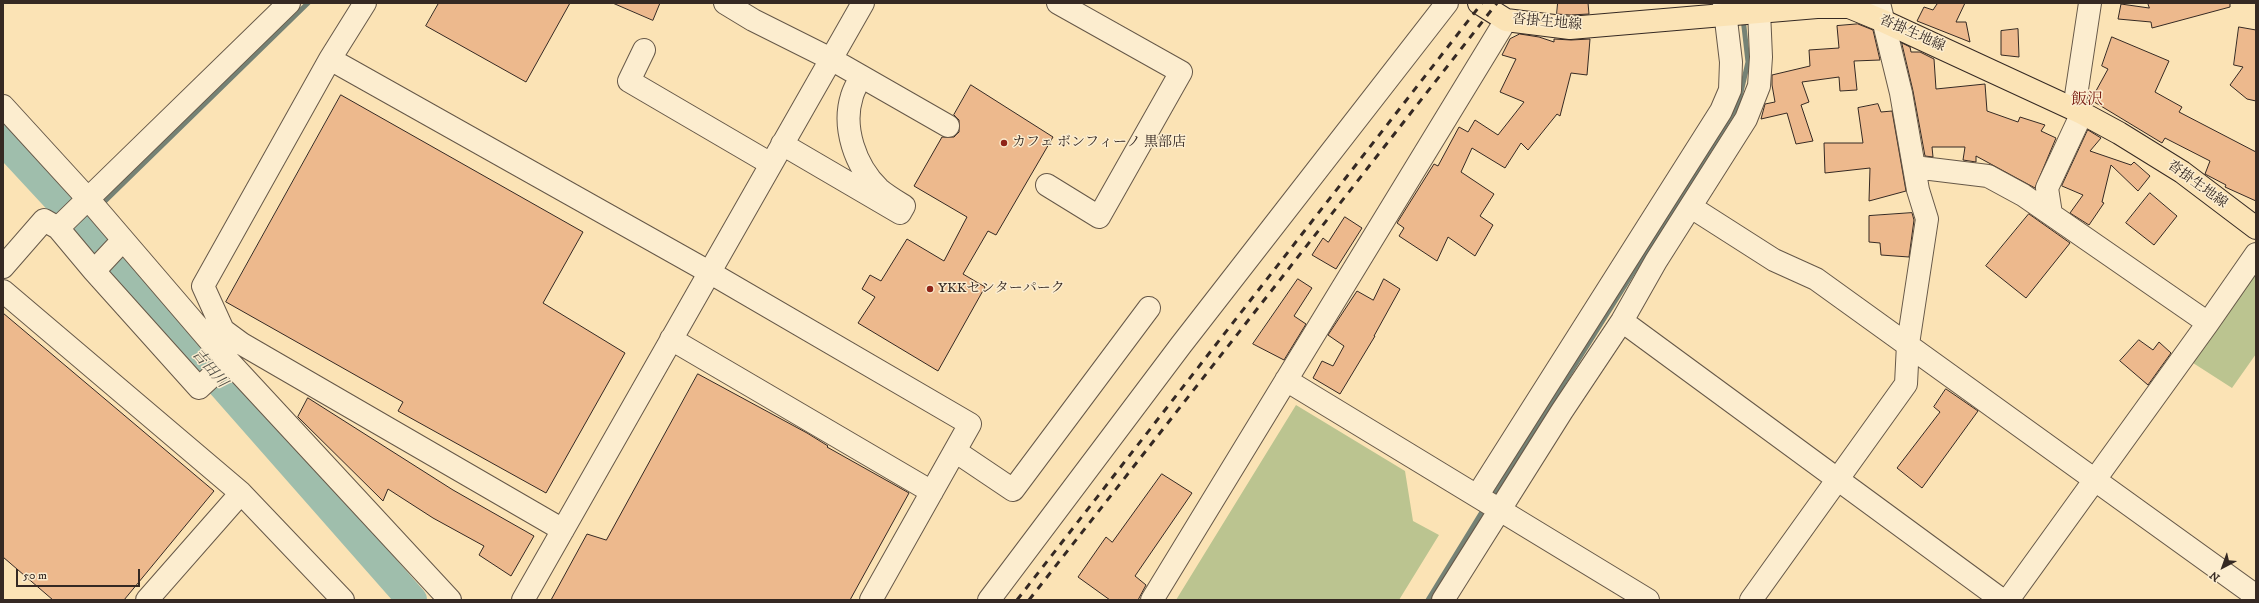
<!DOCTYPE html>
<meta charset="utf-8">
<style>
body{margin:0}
#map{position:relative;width:2259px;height:603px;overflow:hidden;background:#fbe3b5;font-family:"IM FELL DW Pica",serif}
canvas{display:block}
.frame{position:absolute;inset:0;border:4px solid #352923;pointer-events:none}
.north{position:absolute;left:2203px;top:547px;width:40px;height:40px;-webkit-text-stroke:3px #fcedcf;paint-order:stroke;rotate:221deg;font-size:11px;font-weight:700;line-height:16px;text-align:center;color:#352923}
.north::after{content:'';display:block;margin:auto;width:14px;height:18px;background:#352923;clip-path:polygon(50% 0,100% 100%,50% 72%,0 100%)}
.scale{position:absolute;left:16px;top:569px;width:124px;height:18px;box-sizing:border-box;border:2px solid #352923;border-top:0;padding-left:5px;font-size:12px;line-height:14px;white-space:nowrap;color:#352923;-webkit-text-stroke:3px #fcedcf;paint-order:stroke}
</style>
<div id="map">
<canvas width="2259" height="603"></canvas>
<div class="frame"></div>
<div class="north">N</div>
<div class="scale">50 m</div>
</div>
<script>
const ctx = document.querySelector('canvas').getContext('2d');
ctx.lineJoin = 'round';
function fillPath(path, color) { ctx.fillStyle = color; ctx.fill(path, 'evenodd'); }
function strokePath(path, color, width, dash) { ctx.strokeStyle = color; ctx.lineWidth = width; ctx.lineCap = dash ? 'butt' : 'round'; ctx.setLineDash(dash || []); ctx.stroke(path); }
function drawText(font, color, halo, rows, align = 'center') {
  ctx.font = font + ' "IM FELL DW Pica","Noto Serif JP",serif'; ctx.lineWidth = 3; ctx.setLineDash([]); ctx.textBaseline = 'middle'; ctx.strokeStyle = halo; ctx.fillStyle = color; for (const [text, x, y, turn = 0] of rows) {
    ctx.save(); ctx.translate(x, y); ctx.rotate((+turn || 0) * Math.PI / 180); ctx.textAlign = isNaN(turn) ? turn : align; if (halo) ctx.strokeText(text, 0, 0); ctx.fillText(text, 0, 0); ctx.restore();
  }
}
const green = new Path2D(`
 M2256,266V354L2232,388L2190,361Z
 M1296,405L1405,471L1413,521L1439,535L1399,600H1176Z`);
const stream = new Path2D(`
 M101,205L308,3
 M81,224L94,212
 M1491,499L1738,105L1748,62L1743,18
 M1428,600L1485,507`);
const river = new Path2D(`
 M3,140L81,224L412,600`);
const building = new Path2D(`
 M439,3H570L526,82L426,26Z
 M613,3H660L653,20Z
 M1558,3H1588L1589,14L1570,15L1557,14Z
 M1942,3H1965L1956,22H1966L1970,42L1917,21L1924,7L1933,10L1937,4Z
 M2148,3H2230V7L2152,28L2151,22L2118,19L2121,4L2149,8Z
 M1858,24L1873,30L1880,60L1854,61L1857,90L1840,91L1839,77L1802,82L1809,102L1801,105L1813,141L1796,144L1787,113L1761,119L1765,104L1775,102L1772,85V75L1810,66L1809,50L1839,48L1837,26Z
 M2239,27L2256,30V101L2247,99L2230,85L2243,67L2234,65Z
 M2018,29L2019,57L2001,55V31Z
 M1520,34L1539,37L1554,42V39L1571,40L1590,39L1587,75L1571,73L1560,116L1557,114L1528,150L1521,143L1505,168L1472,148L1461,172L1494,194L1480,216L1493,225L1475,256L1448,237L1437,261L1399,236L1404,228L1397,223L1434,164L1438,166L1459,127L1468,132L1475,120L1498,135L1524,102L1500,92L1516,59L1502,55L1510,39Z
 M2112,37L2169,61L2155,92L2182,107L2179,112L2256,152V201L2225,187L2226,185L2205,174L2210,161L2165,138L2162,143L2091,100L2108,69L2102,66Z
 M1902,43L1910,47L1911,52H1920L1934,59L1936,89L1985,84L1987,111L2018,122L2020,117L2045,125L2041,131L2056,138L2035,188L1976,156V162L1963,160L1965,147H1932L1933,157L1925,156L1913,91Z
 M971,85L1053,137L996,235L988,231L963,274L985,287L938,371L858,323L875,297L862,289L870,275L881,281L907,239L944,261L967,217L914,186L942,137H954L959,132V120L954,115Z
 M341,95L583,232L543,303L625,353L546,493L398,411L403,402L226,302Z
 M1878,104L1881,112L1892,111L1906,191L1869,201L1870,168L1825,173L1824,143H1863L1858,108Z
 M2088,130L2101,138L2090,151L2131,165L2134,162L2150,176L2138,191L2111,165L2102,202L2104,203L2089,225L2070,213L2083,195L2062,186Z
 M2150,193L2177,216L2154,245L2126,223Z
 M1912,213L1914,220L1909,257L1881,255L1880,243L1869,242V216Z
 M2029,214L2070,243L2026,298L1986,266Z
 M1345,217L1362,228L1336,269L1312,255L1323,238L1328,242Z
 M1298,279L1312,288L1294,316L1306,324L1284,360L1253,344Z
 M1384,279L1400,289L1374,336H1375L1340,394L1313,378L1322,361L1333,366L1344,346L1328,335L1357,291L1373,300Z
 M3,313L214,491L124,600H53L3,557Z
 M2139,340L2153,350L2159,342L2171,353L2148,385L2120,361Z
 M698,374L807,433L828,446L827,447L909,493L850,600H551L587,534L606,540Z
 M1946,389L1978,411L1922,488L1897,468L1940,412L1934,407Z
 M308,398L453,490L534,536L511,576L479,555L484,546L433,518L388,489L383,501L298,417Z
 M1162,474L1192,493L1135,576L1146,585L1138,600H1110L1078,577L1106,537L1112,542Z`);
const minor = new Path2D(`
 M365,3L330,59L709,272L970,424L871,600
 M725,3L753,20L831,59L948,126
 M644,50L629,81L771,164
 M3,106L89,200L210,341L450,600
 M2074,109L2090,3
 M782,144L900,213L904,206C896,201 886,195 879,189C855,166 842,127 852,96C854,89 858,83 861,76
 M1914,167L1988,176L2023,195L2208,323
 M1047,185L1099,217L1181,72L1058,3
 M1691,207L1774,260L1816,279L2256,596
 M2051,214L2047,188L2082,113
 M123,240L94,271L199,388L228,361
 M3,267L44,220L58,228
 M94,271L58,228L289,3
 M3,291L241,493L343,600
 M1622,321L2002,600
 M223,330L242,344L563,530
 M212,339L223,330L203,286L330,59
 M671,339L932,492
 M1286,380L1648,600
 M955,451L1013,490L1149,308
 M1477,496L1721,111L1730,90L1731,62L1724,3
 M147,600L241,493
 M523,600L863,3
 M989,600L1181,345L1447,3
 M1152,600L1506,20
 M1443,600L1562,411L1622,321L1656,261L1746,119L1759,86L1761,57L1759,11L1756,3
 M1751,600L1906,384L1908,344L1927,219L1918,190L1901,93L1879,3
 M2008,600L2208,323L2256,254`);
const major = new Path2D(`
 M1479,3L1506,20L1570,28L1817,7H1849L1883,21L2082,113L2119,133L2182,172L2256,228`);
const rail = new Path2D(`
 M1017,600L1482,3
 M1029,600L1497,3`);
const markers = [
 [1004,143,4,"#8f2418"],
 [930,289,4,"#8f2418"]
];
const streetNames = [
 ["沓掛生地線",1547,23,5],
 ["沓掛生地線",1912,34,24],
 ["沓掛生地線",2197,185,36]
];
const poiNames = [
 ["カフェ ボンフィーノ 黒部店",1012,143],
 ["YKKセンターパーク",938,289]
];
const waterNames = [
 ["吉田川",209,369,49]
];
const quarterNames = [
 ["飯沢",2087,101]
];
fillPath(green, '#bbc490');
strokePath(stream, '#758275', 5);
strokePath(river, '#9fbeac', 30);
fillPath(building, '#edb98d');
strokePath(building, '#352923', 1);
strokePath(minor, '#665848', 24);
strokePath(major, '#352923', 24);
strokePath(minor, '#fcedcf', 22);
strokePath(major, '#fbe3b5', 22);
strokePath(rail, '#352923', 3, [7, 7]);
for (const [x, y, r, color] of markers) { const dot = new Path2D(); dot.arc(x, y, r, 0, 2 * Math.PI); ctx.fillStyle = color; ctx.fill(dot); strokePath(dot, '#fcedcf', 1.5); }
drawText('14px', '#352923', '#fcedcf', streetNames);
drawText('14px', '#352923', '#fcedcf', poiNames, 'left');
drawText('italic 15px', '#504e45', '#fcedcf', waterNames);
drawText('16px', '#7a1f14', '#fcedcf', quarterNames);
</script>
